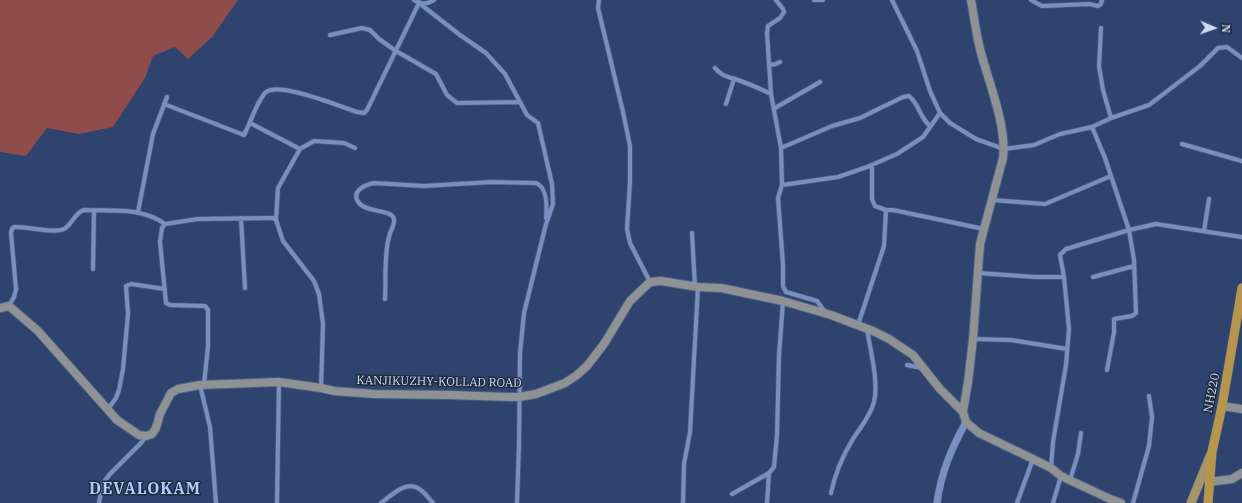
<!DOCTYPE html>
<style>
body{margin:0}
#map{position:relative;width:1242px;height:503px;overflow:hidden;background:#2e436e;font-family:"IBM Plex Serif",serif}
canvas{display:block}
.north{position:absolute;left:1194px;top:8px;width:40px;height:40px;-webkit-text-stroke:3px #202b3e;paint-order:stroke;rotate:92deg;font-size:11px;font-weight:700;line-height:16px;text-align:center;color:#cddbf5}
.north::after{content:'';display:block;margin:auto;width:14px;height:18px;background:#cddbf5;clip-path:polygon(50% 0,100% 100%,50% 72%,0 100%)}
</style>
<div id="map">
<canvas width="1242" height="503"></canvas>
<div class="north">N</div>
</div>
<script>
const ctx = document.querySelector('canvas').getContext('2d');
ctx.lineJoin = 'round';
function fillPath(path, color) { ctx.fillStyle = color; ctx.fill(path, 'evenodd'); }
function strokePath(path, color, width, dash) { ctx.strokeStyle = color; ctx.lineWidth = width; ctx.lineCap = dash ? 'butt' : 'round'; ctx.setLineDash(dash || []); ctx.stroke(path); }
function drawText(font, color, halo, rows, align = 'center') {
  ctx.font = font + ' "IBM Plex Serif",serif'; ctx.lineWidth = 3; ctx.setLineDash([]); ctx.textBaseline = 'middle'; ctx.strokeStyle = halo; ctx.fillStyle = color; for (const [text, x, y, turn = 0] of rows) {
    ctx.save(); ctx.translate(x, y); ctx.rotate((+turn || 0) * Math.PI / 180); ctx.textAlign = isNaN(turn) ? turn : align; if (halo) ctx.strokeText(text, 0, 0); ctx.fillText(text, 0, 0); ctx.restore();
  }
}
const green = new Path2D(`
 M0,0H238L212,37L188,59L175,47L153,56L145,78L113,127L79,134L47,128L26,156L0,152Z`);
const minor = new Path2D(`
 M414,0C421,4 426,5 434,0
 M599,0L598,8L623,112L630,146V182L627,229L630,243L650,282
 M776,0L783,9L784,12L780,18L768,26L767,33L771,94L781,148L782,185L778,198L783,265V286L786,292L817,301L825,312
 M814,0H823
 M892,0L917,51L930,91L940,113L950,123L976,139L1004,149L1034,145L1060,134L1092,127L1111,118L1149,105L1200,66L1218,48L1227,47L1242,58
 M1031,0L1042,6L1089,4L1098,6L1101,4L1102,0
 M1101,28L1099,66L1103,90L1111,118
 M330,35L362,28L370,30L379,39L396,51L436,74L447,95L457,103L520,102
 M769,65L776,64L780,62
 M715,68C721,76 729,77 738,80C749,84 761,89 771,94
 M164,104L244,135C251,122 255,105 265,93C277,80 341,107 357,112L364,113L367,110L419,3L460,35L486,53L505,74L527,115L538,123L552,184L553,204L546,224L524,313L520,353L519,445L517,503
 M726,104L734,79
 M775,108L820,82
 M250,123L300,149L278,188L276,220
 M1092,127L1105,158L1129,230L1134,260L1136,313L1132,316L1114,319V332L1107,370
 M1182,144L1242,161
 M781,148L832,126L860,118L903,97L909,96C919,104 920,118 930,126
 M300,149L314,141L344,143L355,148
 M872,165V199L875,206L886,210H893L984,229
 M782,185L838,177L867,167L897,154L923,137L940,113
 M992,200L1045,204L1111,176
 M138,212L153,134L167,97
 M241,218L245,288
 M1204,231L1209,199
 M692,233L695,287
 M93,269L94,210
 M978,273L1035,277H1064
 M1093,277L1134,266
 M385,299C386,281 384,253 389,237C390,231 395,225 394,219C392,209 367,213 359,203C350,191 365,185 374,183L424,186L491,182L536,183C548,188 547,207 546,218
 M9,306L14,297L16,289L11,233L12,229L14,227C27,226 53,234 64,229C72,225 75,212 84,210C111,211 142,207 165,224
 M858,325L884,246L886,210
 M973,339L1011,340L1067,349
 M907,365L922,368
 M204,384L208,347V310L205,306L170,305L166,303L160,242L162,228L165,224L198,219L269,218H273L276,220L283,241L314,281L319,294L323,324L321,388
 M200,385L210,427L216,503
 M108,409L116,398L119,390L123,369L128,314L126,286L131,284L165,289
 M1051,468L1053,442L1066,365L1069,329L1064,277L1060,255L1066,249L1129,230L1156,224L1242,237
 M1070,480L1078,454L1081,433
 M831,493C835,474 843,455 853,439C860,428 871,415 874,402C879,382 870,349 867,329
 M732,494L769,473L774,467L777,435L779,356L783,301
 M99,503L103,483L110,474L142,442L146,436
 M277,503L279,382
 M381,503C392,495 407,478 422,491C426,494 429,499 433,503
 M683,503L684,464L690,432L698,287
 M767,503L769,473
 M1017,503L1033,459
 M1053,503L1061,476
 M1133,503L1149,446L1152,417L1149,396`);
const tertiary = new Path2D(`
 M937,503C941,473 951,449 966,422`);
const secondary = new Path2D(`
 M0,308L9,306L38,331L117,420L139,435L146,436L152,434L156,428L160,414L171,393L178,389L200,385L279,382L321,388L334,391L374,394L449,395L510,397H519L536,394L565,383L577,375L587,366L604,344L630,301L650,282L661,281L698,287L721,288L783,301L831,315L873,331L889,339L913,355L940,389L963,412L966,422L979,433L1033,459L1051,468L1061,476L1110,499L1121,503
 M1222,406L1242,409
 M963,412L968,382L973,339L980,244L1003,158C1007,125 988,81 980,49C976,33 974,16 971,0
 M1209,482L1232,479L1242,473`);
const primary = new Path2D(`
 M1191,503L1211,454`);
const trunk = new Path2D(`
 M1208,503L1212,452L1222,406L1242,288`);
const streetNames = [
 ["KANJIKUZHY-KOLLAD ROAD",439,382,1],
 ["NH220",1212,393,-79]
];
const districtNames = [
 ["DEVALOKAM",145,489]
];
fillPath(green, '#8e4d4a');
strokePath(minor, '#4c5e82', 5.5);
strokePath(tertiary, '#4c5e82', 8);
strokePath(secondary, '#4c5e82', 10);
strokePath(primary, '#4c5e82', 10);
strokePath(trunk, '#4c5e82', 10);
strokePath(minor, '#7790c0', 4);
strokePath(tertiary, '#7790c0', 7);
strokePath(secondary, '#8e9295', 8);
strokePath(primary, '#a6946a', 9);
strokePath(trunk, '#b6954d', 9);
drawText('12px', '#cddbf5', '#202b3e', streetNames);
ctx.letterSpacing = '1px';
drawText('bold 16px', '#aec9fc', '#202b3e', districtNames);
ctx.letterSpacing = '0px';
</script>
